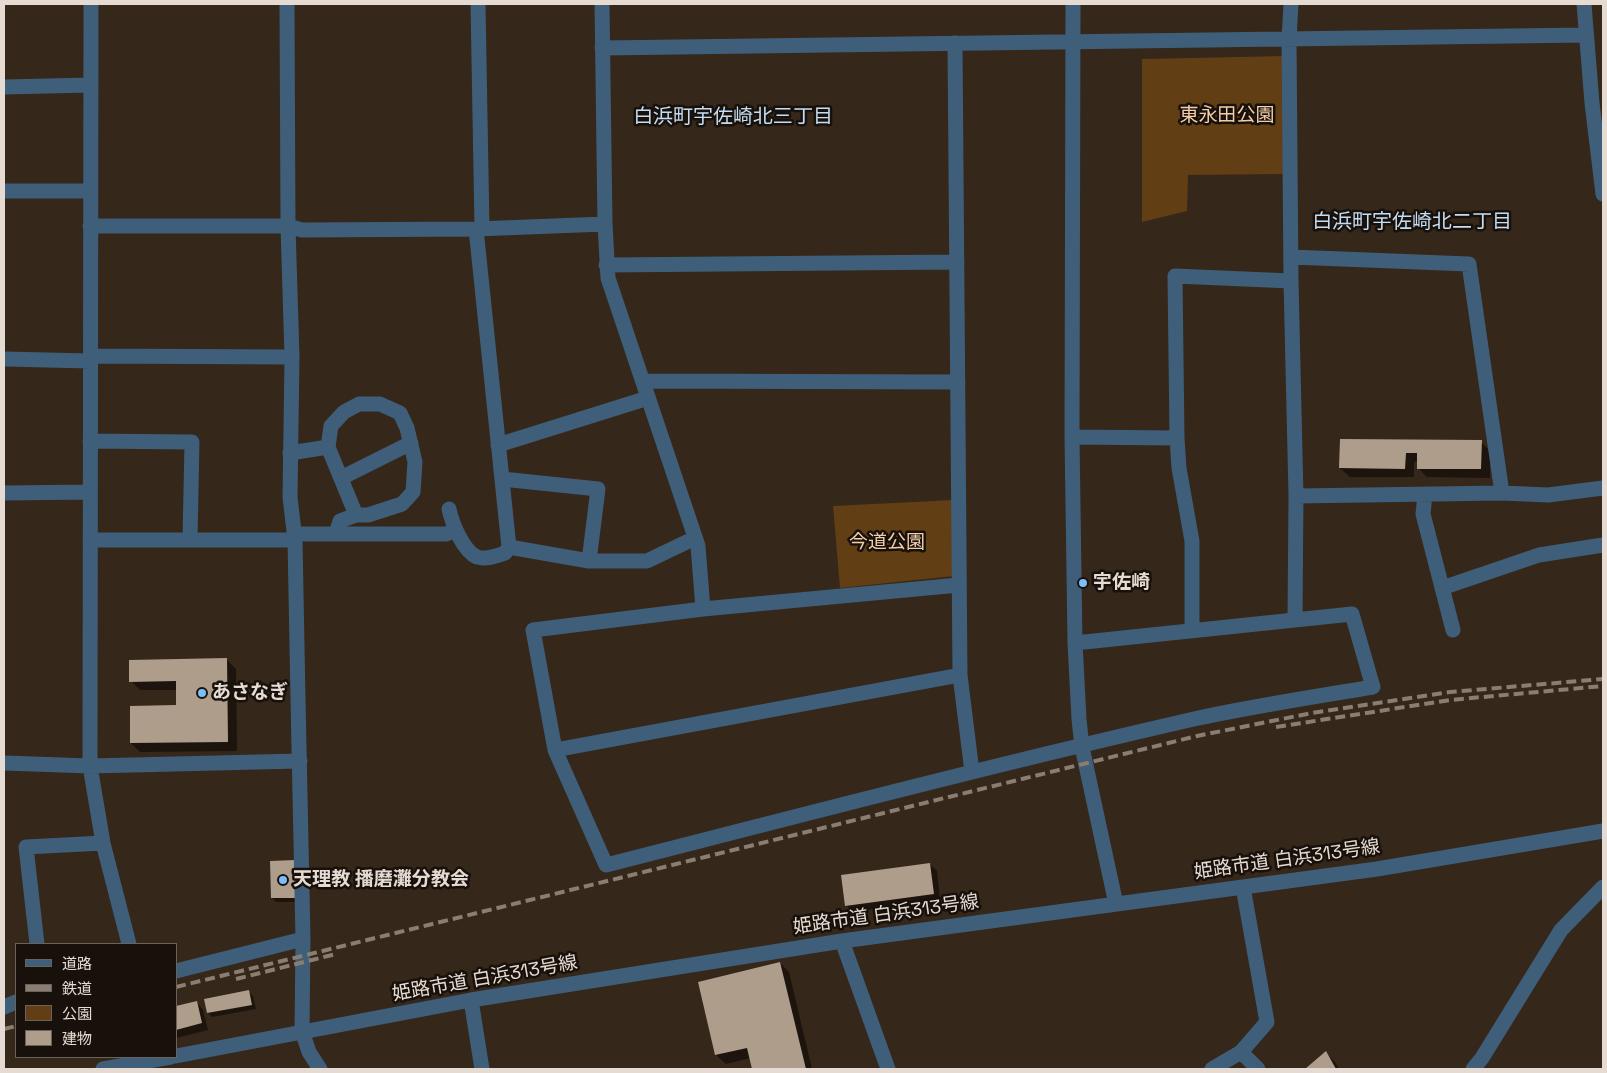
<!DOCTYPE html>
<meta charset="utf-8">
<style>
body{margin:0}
#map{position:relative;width:1607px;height:1073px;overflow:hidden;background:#352719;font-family:"Space Grotesk","Noto Sans JP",sans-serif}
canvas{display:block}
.frame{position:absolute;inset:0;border:5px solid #e5dbd2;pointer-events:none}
.legend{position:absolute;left:15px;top:943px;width:162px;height:115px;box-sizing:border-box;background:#18110b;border:1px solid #6a625b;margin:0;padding:6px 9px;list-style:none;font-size:15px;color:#e5dbd2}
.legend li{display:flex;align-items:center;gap:10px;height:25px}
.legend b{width:25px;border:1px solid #6a625b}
</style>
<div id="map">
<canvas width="1607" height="1073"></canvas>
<div class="frame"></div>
<ul class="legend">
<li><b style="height:6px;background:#3f5e79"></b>道路</li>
<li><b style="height:6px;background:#8a7e72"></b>鉄道</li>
<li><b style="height:14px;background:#623e14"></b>公園</li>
<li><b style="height:14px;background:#af9d8c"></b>建物</li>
</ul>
</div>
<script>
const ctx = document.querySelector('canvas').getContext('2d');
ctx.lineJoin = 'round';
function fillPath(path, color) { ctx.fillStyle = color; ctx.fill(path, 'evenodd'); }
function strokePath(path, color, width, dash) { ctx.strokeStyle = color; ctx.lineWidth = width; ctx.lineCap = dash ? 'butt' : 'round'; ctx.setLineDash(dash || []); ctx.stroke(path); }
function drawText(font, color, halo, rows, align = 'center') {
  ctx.font = font + ' "Space Grotesk","Noto Sans JP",sans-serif'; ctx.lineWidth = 5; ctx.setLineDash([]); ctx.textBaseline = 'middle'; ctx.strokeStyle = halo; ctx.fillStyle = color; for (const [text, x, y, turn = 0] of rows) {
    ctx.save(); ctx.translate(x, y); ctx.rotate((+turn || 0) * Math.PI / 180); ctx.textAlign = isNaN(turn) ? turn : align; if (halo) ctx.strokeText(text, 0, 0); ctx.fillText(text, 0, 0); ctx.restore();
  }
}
const green = new Path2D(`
 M1286,56L1285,174L1188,175L1187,211L1142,222V59Z
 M953,500L954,576L840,588L833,506Z`);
const shadow = new Path2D(`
 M1341,440L1481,442L1490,451V478L1427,477L1418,468V461L1414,462V477H1350L1340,468Z
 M227,660L236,669L237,751L140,752L131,743L178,706L177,690H140L131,681Z
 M272,863L301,902H276L272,898Z
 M930,864L937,871L940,900L853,912L846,905Z
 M780,963L789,972L812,1069H753L750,1058L726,1064L716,1055Z
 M249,992L253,996L256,1009L212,1017L208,1013Z
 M197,1003L203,1010L208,1030L176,1038V1008Z
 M1326,1053L1335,1062L1339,1069H1307Z`);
const building = new Path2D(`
 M1340,439L1482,440L1481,469H1417V453H1406L1405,469L1339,468Z
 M227,658L228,742L130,743V706L176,705V681L129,682V660Z
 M295,860L297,898H271L270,861Z
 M930,863L934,894L845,906L841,875Z
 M780,962L806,1069H752L747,1048L715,1055L698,982Z
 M249,990L252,1005L207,1013L204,999Z
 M197,1001L202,1023L176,1030V1006Z
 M1326,1051L1336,1069H1305Z`);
const minor = new Path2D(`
 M91,4L90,766L103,843L129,944
 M287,4L288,226L292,357L290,497L295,540L298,699L303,939L302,1031L309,1052L320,1069
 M478,4L482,228
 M602,4L605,224L608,278L698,546L703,609
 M1073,4L1072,437L1075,643L1079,719L1082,747L1116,904
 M1291,4L1289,39L1291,281L1296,496L1295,619
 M1584,4L1592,103L1603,194
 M955,43L960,675L972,772
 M602,48L1586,35
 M4,87L91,85
 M4,191H90
 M90,226H288L302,230L476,229L605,224
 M476,229L509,547L589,561H647L695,538
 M1291,257L1469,264L1502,493
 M606,265L957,262
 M90,356L292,357
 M4,359L90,361
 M643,381L958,382
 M1072,437L1177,438L1175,276L1291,281
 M1177,438L1179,468L1192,541V630
 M90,441L192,442L190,540
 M498,445L648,398
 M290,453L328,447
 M341,478L411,443
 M502,479L598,489L589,561
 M4,493L90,492
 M1425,494L1423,514L1453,630
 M1296,496L1502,493L1548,495L1603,488
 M449,509C452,523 463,551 477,557C486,560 497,556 505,553L509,547
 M294,534H446L456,530
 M336,534L340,521L356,515H368L402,504L413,492L415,462L407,428L400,413L380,404H359L344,412L331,426L328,447L356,515
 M90,540H295
 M959,585L703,609L533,630L555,750L606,865C802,815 997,764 1194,719C1253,706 1313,697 1373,687L1352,614L1075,643
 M1442,588L1539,555L1603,545
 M555,750L960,675
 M4,763L90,766L300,761
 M842,941L888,1069
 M37,944L26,847L103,843
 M176,971L303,939
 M471,1000L482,1069
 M4,1007L16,1002
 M1241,1052L1258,1069
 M176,1056L471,1000L842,941L1377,869L1603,831
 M103,1069L171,1057
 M1212,1069L1241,1052L1267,1022L1243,887
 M1473,1069L1482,1058L1561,930L1603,887`);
const rail = new Path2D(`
 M1276,727L1450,700L1603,686
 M236,979L336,954
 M176,987L1197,736L1312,713L1450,692L1603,679
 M4,1029L16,1026`);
const markers = [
 [1083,583,5,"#7bbef8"],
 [202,693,5,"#7bbef8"],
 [283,880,5,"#7bbef8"]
];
const parkNames = [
 ["東永田公園",1227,116],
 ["今道公園",887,543]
];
const poiNames = [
 ["宇佐崎",1093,583],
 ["あさなぎ",212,693],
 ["天理教 播磨灘分教会",293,880]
];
const streetNames = [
 ["姫路市道 白浜313号線",1287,860,-8],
 ["姫路市道 白浜313号線",886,915,-8],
 ["姫路市道 白浜313号線",485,979,-10]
];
const neighbourhoodNames = [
 ["白浜町宇佐崎北三丁目",733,118],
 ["白浜町宇佐崎北二丁目",1412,223]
];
fillPath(green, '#623e14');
fillPath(shadow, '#0007');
fillPath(building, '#af9d8c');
strokePath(minor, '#3f5e79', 15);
strokePath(rail, '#8a7e72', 4, [10, 5]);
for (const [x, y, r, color] of markers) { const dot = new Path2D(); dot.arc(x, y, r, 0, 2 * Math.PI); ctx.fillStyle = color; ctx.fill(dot); strokePath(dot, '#18110b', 2); }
drawText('19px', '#f2cdaa', '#18110b', parkNames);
drawText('bold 19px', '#e5dbd2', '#18110b', poiNames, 'left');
drawText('19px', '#e5dbd2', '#18110b', streetNames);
drawText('20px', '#c5ddf3', '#18110b', neighbourhoodNames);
</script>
